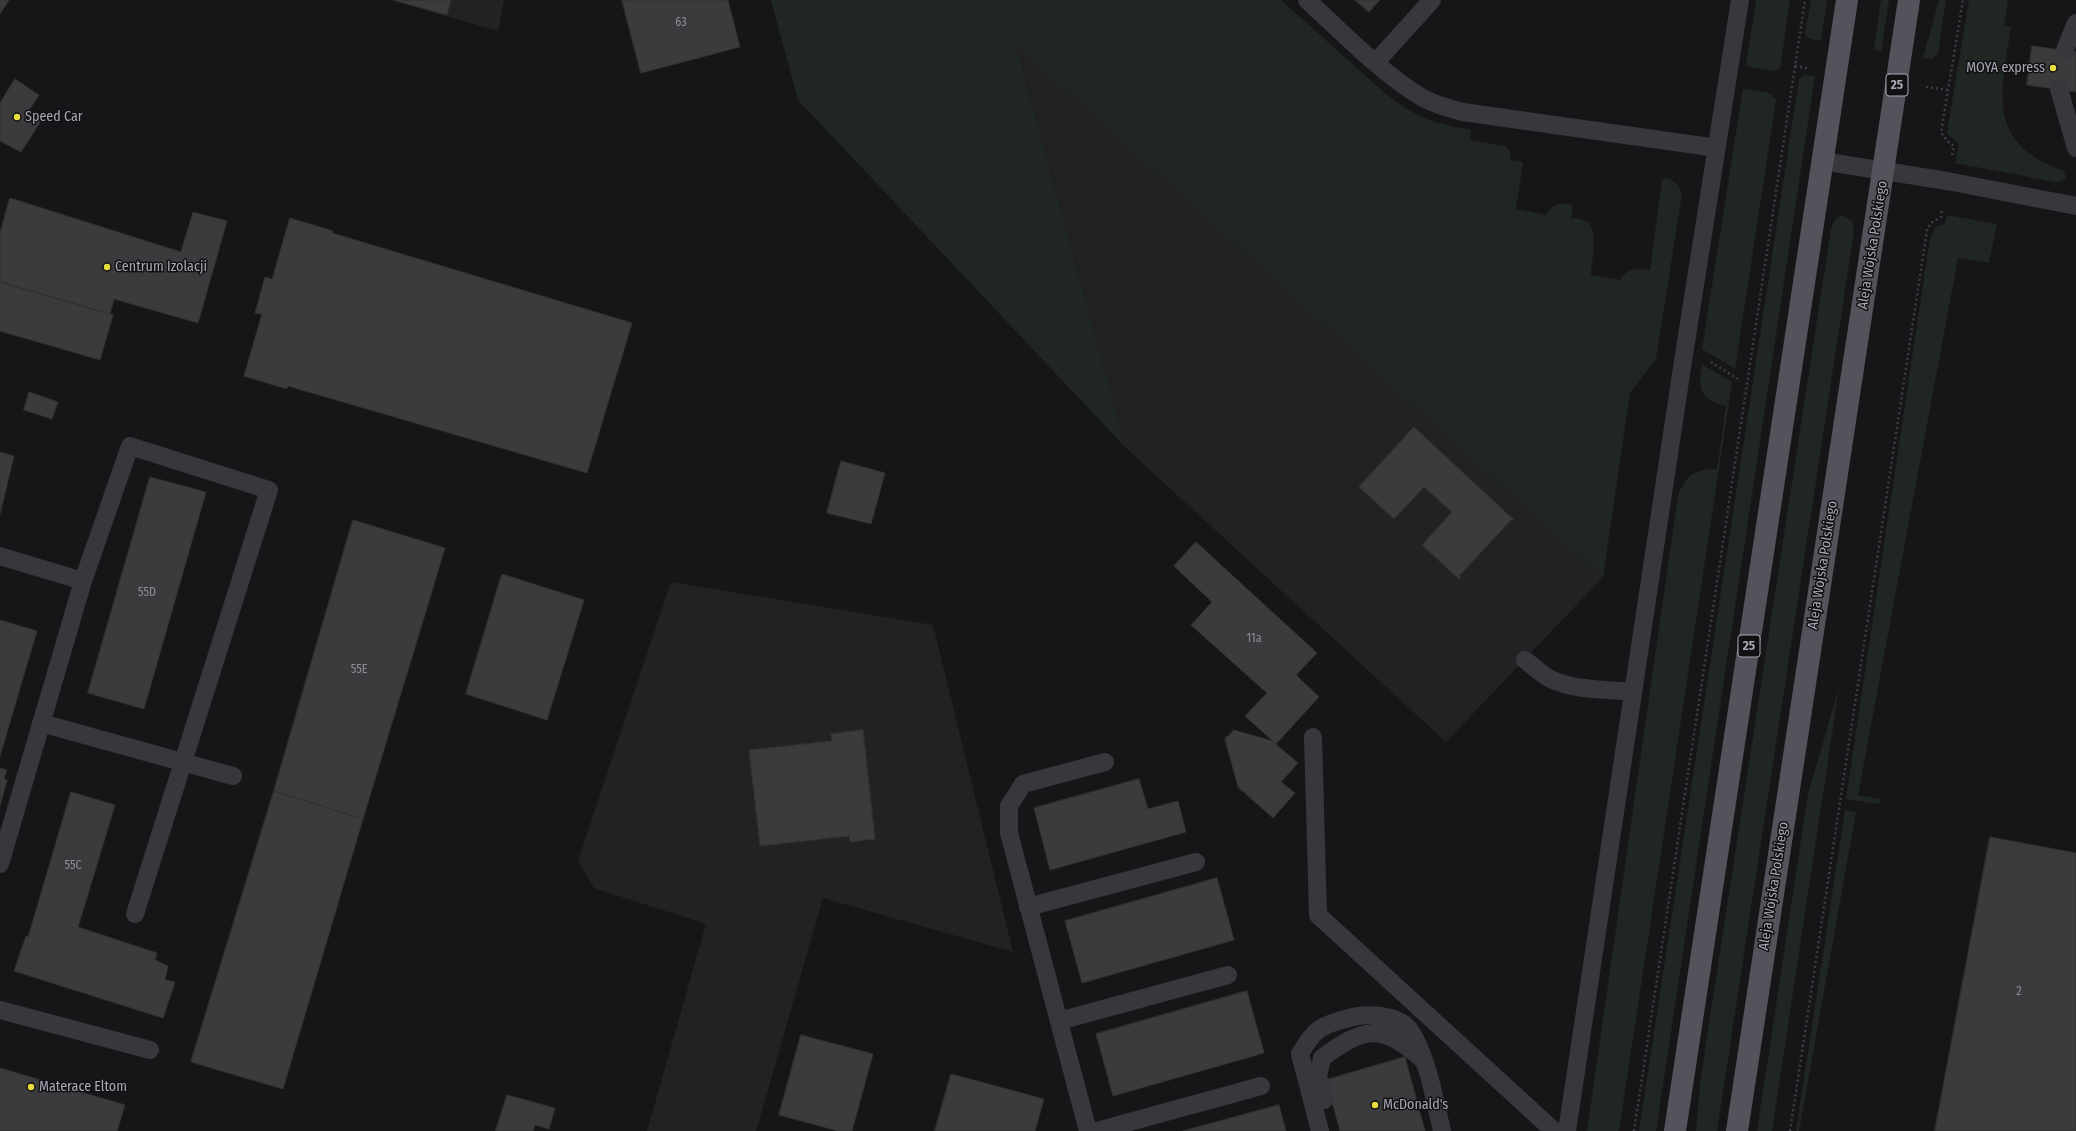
<!DOCTYPE html>
<style>
body{margin:0}
canvas{display:block;background:#161517}
</style>
<canvas width="2076" height="1131"></canvas>
<script>
const ctx = document.querySelector('canvas').getContext('2d');
ctx.lineJoin = 'round';
function fillPath(path, color) { ctx.fillStyle = color; ctx.fill(path, 'evenodd'); }
function strokePath(path, color, width, dash) { ctx.strokeStyle = color; ctx.lineWidth = width; ctx.lineCap = dash ? 'butt' : 'round'; ctx.setLineDash(dash || []); ctx.stroke(path); }
function drawText(font, color, halo, rows, align = 'center') {
  ctx.font = font + ' "Fira Sans Condensed",sans-serif'; ctx.lineWidth = 3; ctx.setLineDash([]); ctx.textBaseline = 'middle'; ctx.strokeStyle = halo; ctx.fillStyle = color; for (const [text, x, y, turn = 0] of rows) {
    ctx.save(); ctx.translate(x, y); ctx.rotate((+turn || 0) * Math.PI / 180); ctx.textAlign = isNaN(turn) ? turn : align; if (halo) ctx.strokeText(text, 0, 0); ctx.fillText(text, 0, 0); ctx.restore();
  }
}
const built = new Path2D(`
 M392,0H504L498,31Z
 M1016,43L1603,577L1446,742L1126,448Z
 M671,582L933,625L1013,952L823,898L756,1131H647L706,924L594,888L578,861Z`);
const green = new Path2D(`
 M771,0H1281L1387,95L1408,110L1429,120L1450,126L1471,130L1470,140L1505,146C1510,150 1510,153 1511,160L1523,162L1516,209L1546,215C1553,202 1560,203 1573,205L1571,219C1575,219 1580,218 1583,220C1601,225 1591,262 1591,275L1620,280C1628,267 1636,269 1650,270L1662,180L1666,178C1678,181 1682,189 1681,200L1656,359L1630,393L1603,577L1016,44L1126,448L798,100Z
 M1756,0H1790L1780,68L1774,71L1746,66Z
 M1811,0H1827L1821,41L1810,39L1805,34Z
 M1881,0H1889L1881,52L1874,50Z
 M1939,0H1946L1938,54L1932,59L1923,58Z
 M1969,0H2008L2004,26L2011,27C2001,94 1985,143 2064,171L2066,179L2056,182L1955,163L1959,144L1947,133Z
 M1804,75L1815,76L1656,1131H1639L1799,79Z
 M1743,89L1770,93L1776,100L1735,369L1702,349Z
 M1947,215L1997,224L1989,263L1958,258L1858,795L1881,799L1880,804L1846,799L1930,238L1936,227L1945,224Z
 M1840,216H1844L1852,221L1854,231L1717,1131H1696L1701,1076L1831,229L1836,218Z
 M1702,364L1732,382L1619,1131H1587L1678,496C1687,473 1694,470 1717,469L1726,406C1699,399 1698,389 1702,364Z
 M1839,688L1772,1131H1757L1808,794Z
 M1845,810L1856,812L1799,1131H1796Z`);
const building = new Path2D(`
 M0,0H9L0,14Z
 M393,0H451L447,15Z
 M622,0H728L740,47L641,73Z
 M1355,0H1380L1369,12Z
 M2032,46L2076,52V92L2027,85Z
 M15,79L39,95L28,112L41,121L21,152L0,141V103Z
 M10,198L181,252L193,212L227,221L198,323L114,299L110,314L0,282V233Z
 M290,218L333,231L332,233L632,323L587,473L288,386L287,389L244,376L262,314L255,313L265,277L272,279Z
 M0,282L113,315L100,360L0,331Z
 M29,392L58,402L52,419L24,410Z
 M1414,427L1514,520H1511L1459,576L1461,577L1459,579L1422,545L1452,512L1424,487L1394,519L1359,487Z
 M0,452L14,456L0,514Z
 M841,461L885,473L871,524L827,513Z
 M150,477L206,492L144,709L88,693Z
 M353,520L445,548L363,819L274,791Z
 M1196,542L1317,653L1296,675L1319,697L1276,744L1245,716L1267,693L1191,625L1212,602L1174,566Z
 M502,574L584,600L547,720L466,694Z
 M0,620L37,631L0,756Z
 M863,730L875,839L850,842L849,836L760,846L749,750L832,741L831,734Z
 M1234,730L1272,741L1298,763L1281,782L1295,793L1273,818L1238,787L1225,739Z
 M0,768L7,770L4,779L7,780L0,806Z
 M1139,779L1148,809L1178,801L1186,832L1050,870L1034,808Z
 M274,791L363,819L283,1089L191,1062Z
 M71,792L115,805L78,927L157,953L155,960L168,966L165,980L175,982L163,1018L14,971L26,936L28,937Z
 M1990,837L2076,853V1131H1935Z
 M1217,878L1234,940L1082,983L1065,921Z
 M1247,991L1264,1053L1113,1096L1096,1034Z
 M801,1035L873,1054L852,1131H838L779,1115Z
 M1405,1057L1425,1131H1340L1326,1080Z
 M0,1068L125,1105L117,1131H0Z
 M951,1074L1044,1099L1035,1131H935Z
 M507,1095L555,1108L549,1129L535,1125L533,1131H496Z
 M1279,1105L1286,1131H1183Z`);
const path = new Path2D(`
 M1795,66L1807,68
 M1926,87L1948,90
 M1952,155L1954,146L1947,141L1941,132L1963,0
 M1711,362L1738,379
 M1634,1131L1805,0
 M1790,1131L1927,230L1931,223L1941,217L1942,209`);
const service = new Path2D(`
 M1307,0C1342,32 1377,69 1418,95C1432,104 1448,108 1463,112L1717,148
 M2065,50L2076,23
 M1376,62L1432,0
 M2059,89L2076,148
 M1822,161L1947,181L2076,206
 M0,556L83,581L0,864
 M83,581L130,446L269,490L135,914
 M1525,660C1532,665 1539,672 1547,677C1571,691 1606,689 1633,692
 M41,723L233,776
 M1313,737L1318,915L1554,1131
 M1028,907L1196,862
 M0,1010L150,1050
 M1059,1021L1228,975
 M1324,1100L1318,1076L1322,1058C1364,1027 1381,1023 1422,1059
 M1088,1131L1009,833V806L1023,784L1105,762
 M1097,1131L1261,1086
 M1320,1131L1300,1054C1314,1029 1321,1025 1349,1018C1365,1013 1397,1014 1409,1029C1427,1053 1435,1102 1442,1131
 M1567,1131L1683,361L1740,0`);
const primary = new Path2D(`
 M1675,1131L1847,0
 M1737,1131L1909,0`);
const markers = [
 [2053,68,4,"#e6de3f"],
 [17,117,4,"#e6de3f"],
 [107,267,4,"#e6de3f"],
 [31,1087,4,"#e6de3f"],
 [1375,1105,4,"#e6de3f"]
];
const numberNames = [
 ["63",681,23],
 ["55D",147,593],
 ["11a",1254,639],
 ["55E",359,670],
 ["55C",73,866],
 ["2",2019,992]
];
const shields = [
 [1897,85,22],
 [1749,646,22]
];
const shieldNames = [
 ["25",1897,85],
 ["25",1749,646]
];
const poiNames = [
 ["MOYA express",2045,68,"right"],
 ["Speed Car",25,117],
 ["Centrum Izolacji",115,267],
 ["Materace Eltom",39,1087],
 ["McDonald's",1383,1105]
];
const streetNames = [
 ["Aleja Wojska Polskiego",1873,245,-81],
 ["Aleja Wojska Polskiego",1823,565,-81],
 ["Aleja Wojska Polskiego",1774,886,-81]
];
fillPath(built, '#222224');
fillPath(green, '#202722');
fillPath(building, '#3b3b3e');
strokePath(building, '#313033', 1);
strokePath(path, '#3d3d43', 2.5, [2, 3]);
strokePath(service, '#37373c', 18);
strokePath(primary, '#54535b', 22);
for (const [x, y, r, color] of markers) { const dot = new Path2D(); dot.arc(x, y, r, 0, 2 * Math.PI); ctx.fillStyle = color; ctx.fill(dot); strokePath(dot, '#111012', 1.5); }
drawText('12px', '#8d8d98', null, numberNames);
for (const [x, y, w] of shields) { const box = new Path2D(); box.roundRect(x - w / 2, y - 11, w, 22, 3); ctx.fillStyle = '#111012'; ctx.fill(box); strokePath(box, '#a8a8b6', 1); }
drawText('bold 13px', '#a8a8b6', null, shieldNames);
drawText('14px', '#a8a8b6', '#111012', poiNames, 'left');
drawText('14px', '#a8a8b6', '#111012', streetNames);
</script>
